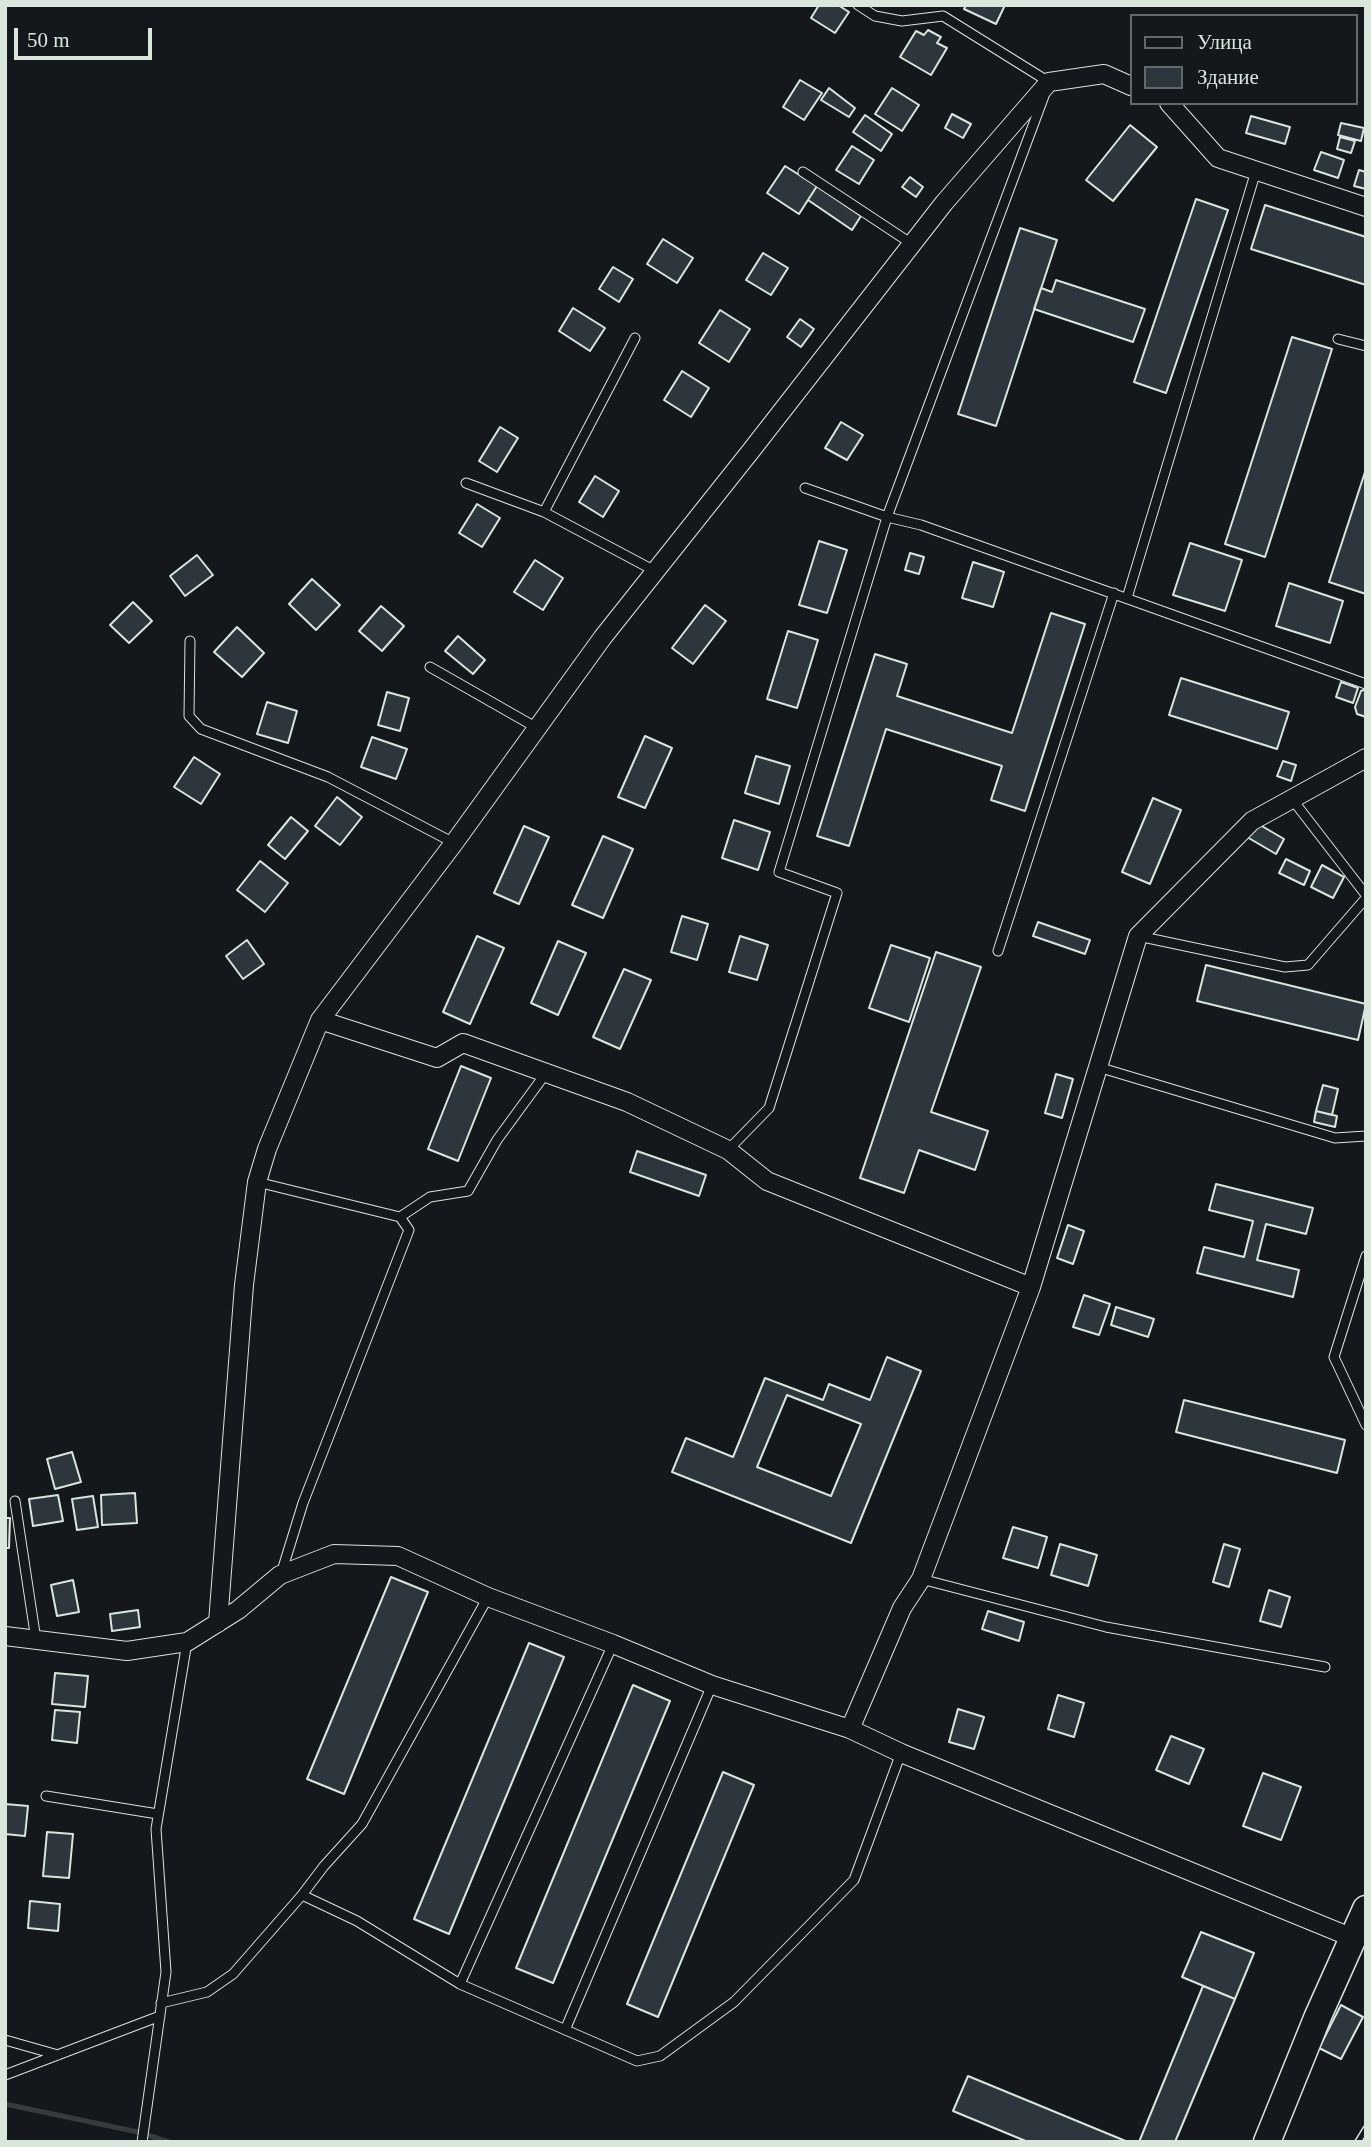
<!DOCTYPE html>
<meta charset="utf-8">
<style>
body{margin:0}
#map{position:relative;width:1371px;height:2147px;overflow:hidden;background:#14181c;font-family:"Times New Roman",serif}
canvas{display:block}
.frame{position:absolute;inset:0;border:7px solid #d8e6dc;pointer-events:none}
.legend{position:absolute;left:1130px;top:14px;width:228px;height:91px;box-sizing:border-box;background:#14181c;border:2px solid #626a69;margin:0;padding:9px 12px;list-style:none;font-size:21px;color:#d8e6dc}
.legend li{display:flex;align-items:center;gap:14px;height:35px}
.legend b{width:35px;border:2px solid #626a69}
.scale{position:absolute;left:14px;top:28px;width:138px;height:32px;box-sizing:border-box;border:4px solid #d8e6dc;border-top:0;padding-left:9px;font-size:21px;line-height:24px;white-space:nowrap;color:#d8e6dc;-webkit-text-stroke:5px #14181c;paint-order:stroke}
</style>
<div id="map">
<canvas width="1371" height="2147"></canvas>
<div class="frame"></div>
<ul class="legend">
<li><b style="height:9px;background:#14181c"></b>Улица</li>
<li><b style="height:19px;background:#2c363c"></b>Здание</li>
</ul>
<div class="scale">50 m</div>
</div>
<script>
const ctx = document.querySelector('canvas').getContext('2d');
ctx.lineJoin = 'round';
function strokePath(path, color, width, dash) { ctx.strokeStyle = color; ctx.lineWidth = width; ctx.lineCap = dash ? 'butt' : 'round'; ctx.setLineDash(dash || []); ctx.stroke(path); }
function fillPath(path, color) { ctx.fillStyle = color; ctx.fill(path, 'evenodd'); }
const stream = new Path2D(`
 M5,2104L138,2132L169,2142`);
const building = new Path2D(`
 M819,5H838L849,12L835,33L811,18Z
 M966,5H1005L996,24L964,9Z
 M928,30L941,37L937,43L947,48L931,75L900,57L916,31L924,35Z
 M800,80L822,93L804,120L783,107Z
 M829,88L855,108L849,117L821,100Z
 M892,88L919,105L902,131L875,114Z
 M952,114L971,124L963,138L945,128Z
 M865,115L892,134L881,151L853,132Z
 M1251,116L1290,127L1285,144L1246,133Z
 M1341,123L1364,128L1361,141L1338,135Z
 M1130,125L1157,147L1113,201L1086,180Z
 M1340,137L1355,141L1351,153L1337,149Z
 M852,146L874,160L859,184L836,170Z
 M1321,152L1344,160L1338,178L1314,170Z
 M785,166L817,186L799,214L767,193Z
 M1359,170L1366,172V189L1354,186Z
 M910,177L923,187L916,197L902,187Z
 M817,186L861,216L852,230L808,200Z
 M1196,199L1228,210L1166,393L1134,382Z
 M1265,205L1366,237V285L1251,249Z
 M1020,228L1057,240L996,426L958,414Z
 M663,239L693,258L677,283L647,264Z
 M763,253L788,268L771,295L746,280Z
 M613,267L633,279L619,302L599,289Z
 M1056,280L1145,309L1133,342L1034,309L1041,288L1052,292Z
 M573,308L605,328L590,351L559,331Z
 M720,310L750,329L729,362L699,343Z
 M800,319L814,329L801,347L787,337Z
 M1292,337L1332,349L1265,557L1225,544Z
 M682,371L709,388L691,417L664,400Z
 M841,422L863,435L847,460L825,448Z
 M500,427L518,438L497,472L479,461Z
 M1366,469V594L1329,582Z
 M595,476L619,491L603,517L579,502Z
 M477,504L500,518L482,547L459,533Z
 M819,541L847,550L827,613L799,605Z
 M1190,543L1242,560L1225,611L1173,595Z
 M910,553L924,557L919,574L905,570Z
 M197,555L213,575L185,596L170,576Z
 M535,560L563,578L543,610L514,592Z
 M973,562L1004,572L993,607L962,598Z
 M312,579L340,605L316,630L289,604Z
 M1289,583L1343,601L1330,643L1276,626Z
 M133,602L152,621L129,643L110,625Z
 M705,605L726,621L693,664L672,648Z
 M381,606L404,626L382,651L359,631Z
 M1051,613L1085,624L1025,811L991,800L1002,766L886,729L849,846L817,836L875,654L907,664L897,696L1012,733Z
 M237,627L264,653L242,677L214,652Z
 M788,631L818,640L797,708L767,699Z
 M458,636L485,660L473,674L445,651Z
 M1181,678L1289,712L1277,749L1169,715Z
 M1341,682L1358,688L1353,703L1336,697Z
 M1366,689V717L1357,714L1355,707L1361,691Z
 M387,692L409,698L400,731L378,725Z
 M267,702L297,711L288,743L257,734Z
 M645,736L672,748L645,808L618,797Z
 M372,737L407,749L396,779L361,767Z
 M756,756L790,766L779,804L745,793Z
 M194,757L220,774L201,804L174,787Z
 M1283,761L1296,765L1291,781L1277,776Z
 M337,797L362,817L340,845L315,826Z
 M1153,798L1181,810L1150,884L1122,872Z
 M291,817L308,831L285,859L268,845Z
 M734,820L770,832L758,870L722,858Z
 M1255,822L1284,839L1276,854L1247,837Z
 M524,826L549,837L519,904L494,893Z
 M603,836L633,849L603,918L572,905Z
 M1286,859L1310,871L1304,885L1279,873Z
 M260,861L288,883L265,912L237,890Z
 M1322,865L1344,877L1333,898L1311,887Z
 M682,916L708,924L697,960L671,952Z
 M1038,922L1090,940L1085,954L1033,936Z
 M477,936L504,948L470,1024L443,1012Z
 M740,936L768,945L757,980L729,972Z
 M247,940L264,964L243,979L226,956Z
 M558,941L586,953L558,1015L531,1003Z
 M891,945L930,958L909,1022L869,1008Z
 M936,952L981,967L931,1112L988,1131L975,1170L919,1150L904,1193L860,1178Z
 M1206,965L1366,1004L1358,1040L1197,1001Z
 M624,969L651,980L620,1049L593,1037Z
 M461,1066L491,1078L458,1161L428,1149Z
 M1056,1074L1073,1079L1062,1118L1045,1113Z
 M1323,1085L1338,1089L1332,1115L1316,1111Z
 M1316,1111L1337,1116L1335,1127L1314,1122Z
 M637,1151L706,1175L699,1196L630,1172Z
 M1216,1184L1313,1208L1306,1234L1266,1224L1257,1260L1299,1270L1293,1297L1197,1273L1204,1247L1244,1257L1253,1221L1209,1210Z
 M1068,1225L1084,1231L1073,1264L1057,1258Z
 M1084,1295L1110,1304L1099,1335L1073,1327Z
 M1116,1307L1154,1319L1148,1337L1111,1325Z
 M887,1357L921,1371L851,1543L672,1472L686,1438L733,1457L765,1378L823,1400L829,1384L870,1400ZM787,1395L861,1424L831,1496L757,1467Z
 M1184,1400L1345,1440L1337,1473L1176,1432Z
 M72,1452L81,1482L55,1489L47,1459Z
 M135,1493L137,1523L102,1525L101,1495Z
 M58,1495L63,1521L33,1526L29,1499Z
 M93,1496L98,1527L77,1530L72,1499Z
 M5,1518H10L9,1548H5Z
 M1013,1527L1047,1537L1038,1568L1003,1558Z
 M1060,1544L1097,1555L1088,1586L1051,1575Z
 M1224,1544L1240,1549L1229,1587L1213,1582Z
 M391,1577L428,1592L344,1794L307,1779Z
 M73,1580L79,1612L57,1616L51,1585Z
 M1269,1590L1290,1597L1281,1627L1260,1621Z
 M138,1610L140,1627L112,1631L110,1614Z
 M988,1611L1024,1622L1019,1641L982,1629Z
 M529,1643L564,1657L449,1934L414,1919Z
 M55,1673L88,1676L85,1707L52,1704Z
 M633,1685L670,1701L553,1983L516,1968Z
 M1058,1695L1084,1703L1074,1737L1048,1729Z
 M958,1709L984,1717L974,1749L949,1742Z
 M55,1710L80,1712L77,1743L52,1740Z
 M1171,1736L1204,1749L1189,1784L1156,1770Z
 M723,1772L754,1785L658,2017L627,2004Z
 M1263,1773L1301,1787L1281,1840L1243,1826Z
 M5,1804L28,1806L25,1836L5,1834Z
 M47,1832L73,1834L69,1878L43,1876Z
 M30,1901L60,1904L58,1931L28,1928Z
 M1201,1932L1254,1953L1235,1999L1182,1977Z
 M1203,1986L1235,1999L1175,2142H1139Z
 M1341,2005L1363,2017L1341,2059L1319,2048Z
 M968,2076L1128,2142H1028L953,2111Z`);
const lane = new Path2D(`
 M858,5L875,16L902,21L943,16L1049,82
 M803,172L912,244
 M1338,339L1366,346
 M466,483L544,512L655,571
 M805,488L887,517L921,525L1366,684
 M544,512L635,338
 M1127,598L1256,171
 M190,641L189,716L201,729L328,777L454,843
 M430,667L537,728
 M1292,799L1366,895
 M1138,936L1285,967L1308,965L1366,898
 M998,951L1114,593
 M1098,1067L1335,1138L1366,1136
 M728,1150L769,1108L837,893L779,872L887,517L1044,96
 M257,1182L400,1217L409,1230L303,1503L281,1574
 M400,1217L430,1197L468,1191L497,1140L546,1073
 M1366,1256L1334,1357L1366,1425
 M15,1501L36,1640
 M921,1579L1106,1627L1325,1667
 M46,1796L158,1814
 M302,1895L324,1866L362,1824L488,1597
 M460,1984L613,1644
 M161,2003L207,1992L233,1974L302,1895L357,1921L460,1984L637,2061L660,2056L734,2002L854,1880L901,1753
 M565,2030L712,1685
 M5,2040L58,2055
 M5,2075L160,2016
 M142,2142L166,1972L156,1829L187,1642`);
const street = new Path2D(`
 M1169,103L1218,158L1366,207
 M320,1020L437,1058L463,1043L627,1102L728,1150L767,1181L1031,1287
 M218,1623L244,1285L257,1182L267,1149L320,1020L454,843L603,637L750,452L944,203L1049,82L1104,74L1131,86
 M5,1636L127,1651L187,1642L238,1610L280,1575L334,1554L398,1556L488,1597L613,1644L712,1685L850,1729L901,1753L1353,1938
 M850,1729L902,1608L921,1579L1031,1287L1138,936L1252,821L1366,758`);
const primary = new Path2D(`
 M1267,2142L1318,2016L1366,1909`);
const rail = new Path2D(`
 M1358,2142L1366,2129`);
strokePath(stream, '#363b3e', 5);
fillPath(building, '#2c363c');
strokePath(building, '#d8e6dc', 2);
strokePath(lane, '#d8e6dc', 11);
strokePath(street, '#d8e6dc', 20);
strokePath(primary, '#d8e6dc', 29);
strokePath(lane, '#14181c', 9);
strokePath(street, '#14181c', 18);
strokePath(primary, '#14181c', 26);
strokePath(rail, '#d8e6dc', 8);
strokePath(rail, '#14181c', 5, [16]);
</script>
